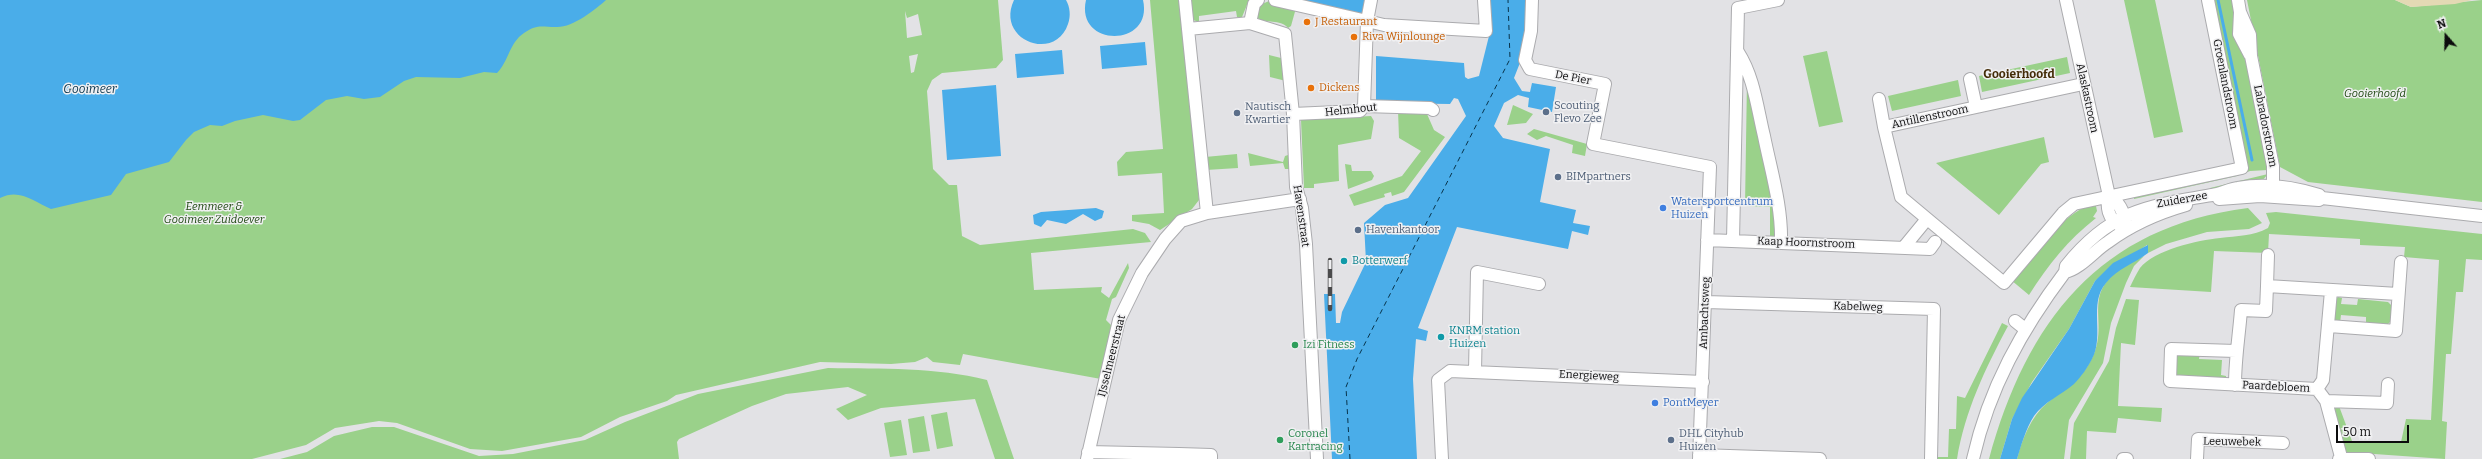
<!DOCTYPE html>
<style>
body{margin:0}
#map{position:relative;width:2482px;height:459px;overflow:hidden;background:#e2e2e5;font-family:Bitter,serif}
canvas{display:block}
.north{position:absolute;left:2426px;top:16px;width:40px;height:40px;-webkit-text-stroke:3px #f0f0f2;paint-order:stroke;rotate:340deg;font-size:11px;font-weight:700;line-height:16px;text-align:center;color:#0c0c0d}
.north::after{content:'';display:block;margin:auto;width:14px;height:18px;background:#0c0c0d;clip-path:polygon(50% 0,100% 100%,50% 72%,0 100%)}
.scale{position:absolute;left:2336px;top:425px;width:73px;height:18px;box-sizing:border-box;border:2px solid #0c0c0d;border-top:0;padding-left:5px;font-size:12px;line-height:14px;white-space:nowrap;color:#0c0c0d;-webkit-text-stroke:3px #f0f0f2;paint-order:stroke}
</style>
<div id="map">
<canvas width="2482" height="459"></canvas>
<div class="north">N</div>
<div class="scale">50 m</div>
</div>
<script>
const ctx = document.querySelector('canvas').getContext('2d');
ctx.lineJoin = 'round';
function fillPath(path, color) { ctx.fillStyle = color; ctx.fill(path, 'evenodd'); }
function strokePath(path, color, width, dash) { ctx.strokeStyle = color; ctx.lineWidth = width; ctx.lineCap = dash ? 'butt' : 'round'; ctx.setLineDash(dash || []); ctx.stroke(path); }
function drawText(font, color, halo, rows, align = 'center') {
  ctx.font = font + ' Bitter,serif'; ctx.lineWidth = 3; ctx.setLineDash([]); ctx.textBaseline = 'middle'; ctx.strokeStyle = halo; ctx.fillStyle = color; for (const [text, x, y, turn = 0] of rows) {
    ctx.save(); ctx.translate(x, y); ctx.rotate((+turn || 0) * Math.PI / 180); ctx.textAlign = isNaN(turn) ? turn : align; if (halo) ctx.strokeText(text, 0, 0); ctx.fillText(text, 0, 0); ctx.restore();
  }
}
const green = new Path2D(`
 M0,0H998L1003,60L996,68L942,73L932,80L927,91L933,169L949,185H957L962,236L980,245L1133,229L1145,233L1151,242L1031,253L1034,290L1102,287L1101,292L1109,298L1128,263L1129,268L1116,297L1112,299L1106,320L1112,326L1101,379L963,354L960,365L933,362L927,357L915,362L891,364L820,362L676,395L667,401L620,417L581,437L502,451L470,449L397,423L379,421L335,428L306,445L252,459H0ZM905,11L907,18L918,14L922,35L907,38ZM918,54L914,72L911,73L909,56Z
 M1150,0H1180L1199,200L1192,209L1160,230L1149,224L1132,221V215L1164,213L1162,173L1118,176L1117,162L1126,152L1163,149Z
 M1190,0H1249L1242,17H1237L1236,11L1199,16V22L1193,20Z
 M2124,0H2155L2183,132L2154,138Z
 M2210,0H2234L2268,170L2250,171L2237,176L2134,199V197L2246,166Z
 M2247,0H2395L2411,7L2482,0V202L2308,182L2280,167Z
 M1269,1L1296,8L1291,26L1288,28C1280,18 1266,25 1256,17L1260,5Z
 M1827,51L1843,122L1819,127L1803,56Z
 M1269,55L1285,59L1286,81L1270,77Z
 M2067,57L2070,73L1982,92L1979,76Z
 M1743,69H1745L1777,221V233L1772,238L1770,237V207L1745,206L1747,80L1743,79Z
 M1958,80L1961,96L1892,111L1888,96Z
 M1513,105L1533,114L1526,123L1507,125Z
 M1398,110L1427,114L1434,130L1445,137L1404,192L1392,196L1391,192L1384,194L1385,197L1354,206L1349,195L1402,176L1421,151L1399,138Z
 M1371,116L1374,121L1371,139L1338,145L1339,181L1314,184V188H1304L1301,120Z
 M1534,129L1587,144L1585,156L1572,153L1573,145L1546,136L1537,140L1527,134Z
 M2044,137L2049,162L2041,164L1999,215L1936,163Z
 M1248,153L1283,162L1285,156L1288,155L1289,169H1285L1283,163L1250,166Z
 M1237,154L1238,168L1206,170L1205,157Z
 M1345,164L1351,165L1352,171H1371L1374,176L1372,180L1348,189Z
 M2268,174L2261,182L2211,191L2210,188Z
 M2087,206H2096L2097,211L2093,217L2096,218C2068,240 2048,265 2029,295L2011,280C2034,255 2056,220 2087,206Z
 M2248,208L2262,223L2249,229L2207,232L2166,244L2148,253L2147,245L2095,281L2069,329L2032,382L2012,419L2000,459H1989C2027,321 2099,227 2248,208Z
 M2276,212L2482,234V260L2466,259L2463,292H2456L2451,354H2446L2442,421L2447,422L2445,459L2346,452L2343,449L2333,407L2339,406L2352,441L2401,442L2406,419L2431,420L2439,260L2404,257L2405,247L2360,245V239L2269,234L2268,253L2214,251L2211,292L2130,287C2133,281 2136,274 2140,268C2154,250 2198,240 2220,238C2237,236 2253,236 2268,228L2270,223L2266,213Z
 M2144,256L2134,266L2126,283L2111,323L2103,363L2069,420L2064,459H2017C2022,439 2031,417 2047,403C2061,391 2076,383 2087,367C2119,320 2066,291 2144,256Z
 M2338,297L2342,298L2341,304L2357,305L2358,299L2388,302L2392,306L2391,321L2387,325L2366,324V317L2341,315L2340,323H2337L2333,316L2335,301Z
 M2126,299L2139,300L2135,345L2121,343L2118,406L2162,408L2161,422L2118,418L2116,433L2087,431L2086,459H2070L2074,423L2109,361L2116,328Z
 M2002,323L2008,326C1985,369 1965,411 1957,459H1933L1934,457H1948L1949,429H1956L1957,396L1965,398Z
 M2200,352L2199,359L2222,360L2221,375L2226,376V379H2176L2175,357L2178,354Z
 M828,368C881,369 936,367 987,380L1014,459H995L975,399L881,408L848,420L836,409L867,395L848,387L786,394L752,406L679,439L677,442L679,459H280L307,452L334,436L372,427H394L479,456L513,454L585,440L625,422L698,394Z
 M947,412L953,446L937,449L931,415Z
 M924,416L930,451L913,453L908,419Z
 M901,420L907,455L890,457L884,423Z`);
const sand = new Path2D(`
 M2395,0H2472L2455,4L2411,7Z`);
const water = new Path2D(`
 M0,0H606C595,10 572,28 556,27C541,27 537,24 524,33C509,43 509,61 497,73L484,72L460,78L416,77L404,81L380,97L364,99L347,96L326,100L300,120L293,121L263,115L235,121L222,126L210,125L194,132L186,140L169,162L126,174L111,195L51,209C34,202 20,188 0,198Z
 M1014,0H1066C1070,7 1071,16 1068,24C1055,63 995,40 1014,0Z
 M1086,0H1143C1154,48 1075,48 1086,0Z
 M1294,0H1366L1361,18Z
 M1488,0H1528L1525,50L1514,78L1522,91L1530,92L1532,83L1556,87L1552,112L1528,107L1529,98L1518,95L1504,103L1494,126L1503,138L1550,149L1540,202L1576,210L1573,223L1590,226L1588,235L1572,231L1568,249L1457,227L1418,328L1428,331L1426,341L1416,339L1413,379L1417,459H1332L1324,294H1335L1336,323H1340L1342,312L1366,262L1364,223L1385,205L1408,198L1466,116L1458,99L1454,98L1450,104L1376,103V56L1464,63L1465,77L1468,79L1479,76L1490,32Z
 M1145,42L1147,65L1102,69L1100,46Z
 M1062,50L1064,74L1017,78L1015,54Z
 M996,85L1001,156L947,160L942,90Z
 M1096,208L1104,211L1102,218L1095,221L1083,214L1066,224L1047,220L1041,227L1034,224L1033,215L1041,212Z
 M2148,245V253C2134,264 2118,268 2106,283C2088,304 2105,335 2092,359C2088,367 2081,377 2074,384C2061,395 2044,402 2034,416C2026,428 2021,446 2017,459H2000L2012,419L2022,398L2069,329L2095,281L2113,263Z`);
const stream = new Path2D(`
 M2218,0L2252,160`);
const ferry = new Path2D(`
 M1350,459L1346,387L1357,359L1510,59L1508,0`);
const minor = new Path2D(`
 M1185,0L1207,213
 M1275,0L1367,21L1364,106
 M1371,0L1367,21L1384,25L1486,31L1484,0
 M1532,0L1531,31L1525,60L1530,69L1605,84L1593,144L1710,167L1699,459
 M2066,0L2109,196C2106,207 2108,218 2119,225
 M2238,0L2240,12L2239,34L2250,55
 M2240,12L2250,35L2251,56L2273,166V193
 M1250,23L1254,4L1258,0
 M1188,29L1250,23L1285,34L1293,114L1296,187L1302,208L1306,244L1317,459
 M1738,52C1754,77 1757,107 1764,136C1771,171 1782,206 1781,242
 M1970,79L1976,107
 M2083,84L1884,127L1901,197L2004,283L2063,213L2074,204L2242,168L2208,0
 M1879,99L1884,127
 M1293,114L1360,111L1364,106L1430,108L1433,110
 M2109,196C2119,202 2124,211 2125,223
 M2219,199L2260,196L2319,200L2322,198L2482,216
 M1707,240L1930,249L1935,242
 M1733,240L1738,8L1778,0
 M1904,247L1927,219
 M2065,272C2080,269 2095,250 2108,242C2131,225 2158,213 2186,205
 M2267,286L2268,255
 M2331,291L2323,380L2317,389L2326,401L2341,457
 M1706,302L1934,309L1931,459
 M2015,321L2025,329
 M2329,326L2396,331L2401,262
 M2236,351L2171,349L2170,381L2317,389
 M1475,371L1477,272L1539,284
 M2235,385C2235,359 2239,336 2241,310L2266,311L2267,286L2398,294
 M2326,401L2387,403L2388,384
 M1088,452L1179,454V459
 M1179,454L1211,455V459
 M1699,455L1820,459
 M1087,459L1119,320L1142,273L1165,239L1181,221L1207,213L1300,199
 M1442,459L1438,380L1450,371L1703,382
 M1973,459C1989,388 2022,329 2065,272L2066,266C2110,211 2146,206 2212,195C2221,194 2229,189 2238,188C2265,183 2293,187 2319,195L2322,198
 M2123,459H2127
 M2197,459L2198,439L2283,443
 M2339,459H2369`);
const rail = new Path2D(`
 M1330,260V309`);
const markers = [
 [1307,22,4,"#e8710a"],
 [1354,37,4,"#e8710a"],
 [1311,88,4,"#e8710a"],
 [1546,112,4,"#5c6f8a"],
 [1237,113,4,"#5c6f8a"],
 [1558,177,4,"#5c6f8a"],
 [1663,208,4,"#3f7fe0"],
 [1358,230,4,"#5c6f8a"],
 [1344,261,4,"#0f9aa8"],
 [1441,337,4,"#0f9aa8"],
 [1295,345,4,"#2e9e5b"],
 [1655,403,4,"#3f7fe0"],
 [1280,440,4,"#2e9e5b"],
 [1671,440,4,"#5c6f8a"]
];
const foodNames = [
 ["J Restaurant",1315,22],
 ["Riva Wijnlounge",1362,37],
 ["Dickens",1319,88]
];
const streetNames = [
 ["De Pier",1573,78,11],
 ["Groenlandstroom",2225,84,79],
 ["Alaskastroom",2087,98,78],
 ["Helmhout",1351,110,-6],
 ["Antillenstroom",1930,117,-12],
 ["Labradorstroom",2265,126,79],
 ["Zuiderzee",2182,200,-10],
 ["Havenstraat",1301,216,82],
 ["Kaap Hoornstroom",1806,243,2],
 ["Kabelweg",1858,307,2],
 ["Ambachtsweg",1705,313,-88],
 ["IJsselmeerstraat",1112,356,-76],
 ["Energieweg",1589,376,3],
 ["Paardebloem",2276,387,3],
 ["Leeuwebek",2232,442,1]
];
const parkNames = [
 ["Gooierhoofd",2375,94],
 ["Eemmeer &",214,207],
 ["Gooimeer Zuidoever",214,220]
];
const serviceNames = [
 ["Scouting",1554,106],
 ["Flevo Zee",1554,119],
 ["Nautisch",1245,107],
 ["Kwartier",1245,120],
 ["BIMpartners",1566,177],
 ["Havenkantoor",1366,230],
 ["DHL Cityhub",1679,434],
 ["Huizen",1679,447]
];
const shopNames = [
 ["Watersportcentrum",1671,202],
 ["Huizen",1671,215],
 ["PontMeyer",1663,403]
];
const cultureNames = [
 ["Botterwerf",1352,261],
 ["KNRM station",1449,331],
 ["Huizen",1449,344]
];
const leisureNames = [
 ["Izi Fitness",1303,345],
 ["Coronel",1288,434],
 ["Kartracing",1288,447]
];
const neighbourhoodNames = [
 ["Gooierhoofd",2019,75]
];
const waterNames = [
 ["Gooimeer",90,90]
];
fillPath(green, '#9ad18a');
fillPath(sand, '#e3d9b4');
fillPath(water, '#4aade9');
strokePath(stream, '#4aade9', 3);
strokePath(ferry, '#08344c', 1, [5, 4]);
strokePath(minor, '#ababae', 14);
strokePath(minor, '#fff', 12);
strokePath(rail, '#4a4a4b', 4.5);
strokePath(rail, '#f0f0f2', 3, [9]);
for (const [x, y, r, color] of markers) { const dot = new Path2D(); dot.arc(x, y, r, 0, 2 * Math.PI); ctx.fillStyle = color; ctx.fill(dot); strokePath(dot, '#f0f0f2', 1.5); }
drawText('11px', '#c56008', '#f0f0f2', foodNames, 'left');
drawText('11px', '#0c0c0d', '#f0f0f2', streetNames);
drawText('italic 11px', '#1f4812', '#f0f0f2', parkNames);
drawText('11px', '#4e5e75', '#f0f0f2', serviceNames, 'left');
drawText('11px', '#366cbe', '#f0f0f2', shopNames, 'left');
drawText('11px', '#0d838f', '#f0f0f2', cultureNames, 'left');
drawText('11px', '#27864d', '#f0f0f2', leisureNames, 'left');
drawText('bold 12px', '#432c07', '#f0f0f2', neighbourhoodNames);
drawText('italic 12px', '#08344c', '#f0f0f2', waterNames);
</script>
